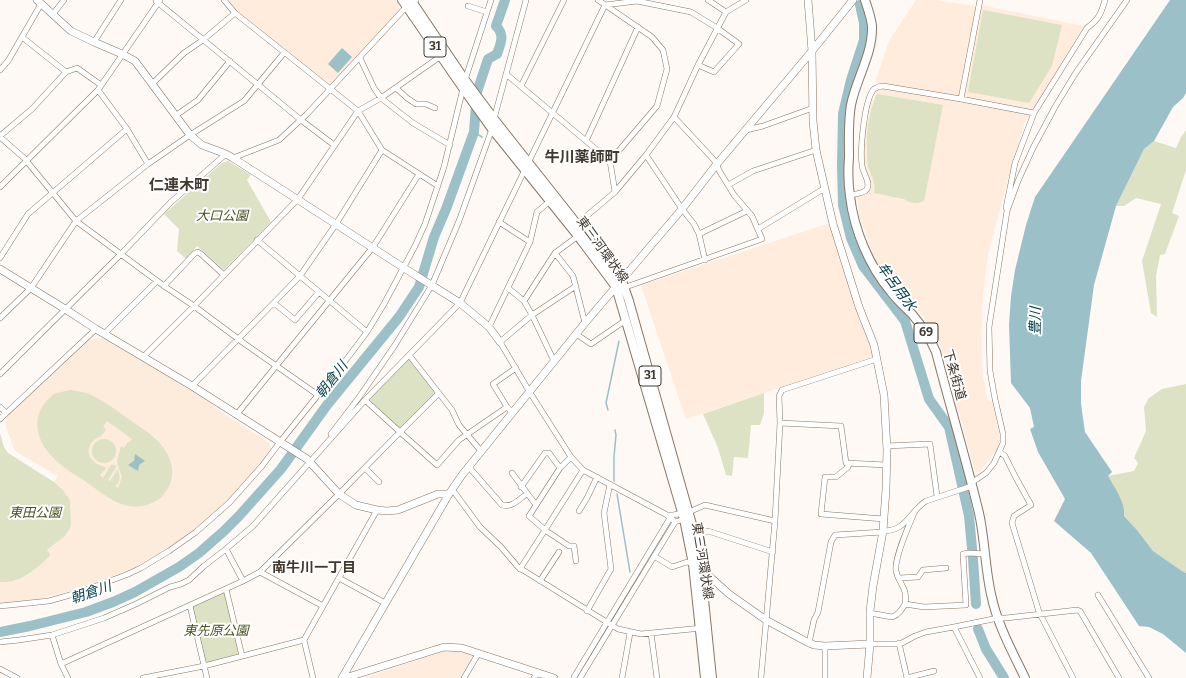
<!DOCTYPE html>
<meta charset="utf-8">
<style>
body{margin:0}
canvas{display:block;background:#fef9f5}
</style>
<canvas width="1186" height="678"></canvas>
<script>
const ctx = document.querySelector('canvas').getContext('2d');
ctx.lineJoin = 'round';
function fillPath(path, color) { ctx.fillStyle = color; ctx.fill(path, 'evenodd'); }
function strokePath(path, color, width, dash) { ctx.strokeStyle = color; ctx.lineWidth = width; ctx.lineCap = dash ? 'butt' : 'round'; ctx.setLineDash(dash || []); ctx.stroke(path); }
function drawText(font, color, halo, rows, align = 'center') {
  ctx.font = font + ' Bitter,"Noto Sans JP",serif'; ctx.lineWidth = 4; ctx.setLineDash([]); ctx.textBaseline = 'middle'; ctx.strokeStyle = halo; ctx.fillStyle = color; for (const [text, x, y, turn = 0] of rows) {
    ctx.save(); ctx.translate(x, y); ctx.rotate((+turn || 0) * Math.PI / 180); ctx.textAlign = isNaN(turn) ? turn : align; if (halo) ctx.strokeText(text, 0, 0); ctx.fillText(text, 0, 0); ctx.restore();
  }
}
const built = new Path2D(`
 M106,338L208,400L217,409L269,443L271,449L264,460L251,475L222,506L199,526L179,541L150,559L132,569L111,577L74,590L38,599L0,603V582L14,581L27,576L49,557L47,551L69,532L71,524L70,500L63,490L54,482L58,476L15,451L5,424L7,417L88,339Z`);
const education = new Path2D(`
 M228,0H396L399,4L398,11L331,84L328,83L238,11Z
 M916,0H936L975,6L981,5L1084,26L1035,108L1031,116L1025,121L1019,144L1009,175L988,254L983,294L981,346L983,376L987,399L992,402L1000,439L997,449L979,473L975,471L941,348L929,325L921,314L893,288L882,274L875,260L860,217L857,195L868,191L864,166V142L870,106L878,88V84L876,80L889,41Z
 M830,223L874,356L686,419L641,285Z
 M455,650L474,653L473,659L461,678H363L445,651Z`);
const green = new Path2D(`
 M983,10L1062,25L1052,66L1029,103L968,92Z
 M877,94L943,105L924,201C916,204 911,204 904,199L874,193C876,180 871,177 868,166C867,161 867,155 867,150C866,130 869,112 877,94Z
 M1186,130V170L1172,213L1179,216L1165,254L1160,255L1156,276L1157,317L1151,313L1142,261L1161,204L1136,198L1124,206H1116L1144,149L1154,141L1176,148L1181,137Z
 M228,161L251,175L247,180L271,222L224,270L197,246L186,259L177,251L179,229L164,214L222,163Z
 M409,359L436,393L400,429L369,399Z
 M1186,384V573L1182,571L1153,551L1137,530L1124,516L1108,476L1134,471L1138,463L1134,458L1146,431L1144,407L1149,398L1162,389Z
 M71,390C77,391 83,392 89,394C102,399 116,410 127,418C147,432 168,443 172,468C173,478 170,486 164,494C156,504 142,508 129,506C114,504 101,492 89,484C76,475 59,466 49,453C37,439 32,418 45,403C48,399 52,395 56,393C61,392 66,391 71,390ZM107,421L132,439L129,442H128L124,448L121,446L117,462L122,477L118,488L115,486C121,482 120,476 118,469L110,481L108,480L116,467L115,465H111L103,478L100,475L106,468L105,467C93,464 83,454 92,442C95,438 99,438 102,435C104,433 105,431 106,429L103,427Z
 M764,393V413L760,425H751L748,458L734,457L732,476L726,475L718,448L703,414Z
 M0,433L4,447L8,453L54,482L63,490L70,500L71,524L70,529L65,536L47,550L50,554L49,557C33,571 22,583 0,582Z
 M92 451a12 12 0 1 1 24 0a12 12 0 1 1-24 0Z
 M226,589L242,656L204,666L190,606Z`);
const water = new Path2D(`
 M1170,0H1186V93L1183,98L1173,107L1154,141L1144,149L1116,206L1094,285L1081,381V404L1085,432L1112,472L1108,476C1114,487 1126,503 1124,516L1137,530L1153,551L1182,571L1186,573V653L1163,634L1149,627L1139,626L1091,553L1054,521L1065,499L1038,452L1030,429L1034,427L1030,408L1011,383L1009,325L1011,296L1015,270L1026,225L1035,197Z
 M342,48L352,57L338,73L328,64Z
 M135,454L145,461L139,465L138,471L128,465L134,461Z`);
const stream = new Path2D(`
 M474,132L482,137
 M608,410L606,403L619,341
 M614,481V457L616,435L615,430
 M617,494L630,572`);
const river = new Path2D(`
 M860,5L864,23V40L851,80L843,114L842,166L843,205L851,238L863,266L905,321L929,399L949,427L969,516L973,559L976,604
 M978,629L986,649L1004,678
 M0,632L30,626L86,612L113,602L135,592L179,567L199,553L224,531L239,516L281,469L327,405L399,317L419,287L434,237L446,209L474,132L477,92L488,59L497,54C501,43 505,35 496,26L505,0`);
const street = new Path2D(`
 M224,0L235,13L358,111L382,150L438,186
 M598,0L652,37L663,50L667,69L657,106L610,161L615,192
 M708,0L726,12
 M156,1L301,120L334,145
 M468,6L487,12
 M53,14L64,0
 M22,37L66,72
 M94,42L121,0
 M360,58L374,88L381,98L413,123L450,145
 M0,70L8,61L41,4
 M506,74L610,161
 M152,84L184,53L203,40L235,13
 M521,86L564,0
 M396,88L407,98L416,104H426L435,108
 M98,90L127,129L148,164
 M961,99L1034,113L1087,28C1099,19 1101,14 1105,0
 M175,116L198,100L230,61
 M494,119L526,0
 M746,130L763,126L813,108
 M0,136L32,109L66,72L77,68L101,85
 M0,137L24,158L76,221L164,286L194,306L245,344L318,395
 M586,141L638,27
 M646,155L682,209L694,224L699,234L705,260
 M233,158L279,140L307,114L407,6L416,0
 M728,185L753,171L816,150
 M0,187L98,90L160,0
 M849,195C854,194 864,194 867,189C871,182 862,172 862,165C860,150 864,100 874,89C877,87 879,86 883,86L961,99L980,0
 M1006,208L1015,163L1034,113
 M499,222L530,242
 M577,224L615,192L646,155L674,117L698,65L726,12L746,0
 M758,229L825,188
 M699,234L747,211
 M257,240L367,332
 M555,253L573,276L585,323
 M0,258L28,214L127,129
 M164,286L195,253L198,252L201,254L224,275
 M576,286L532,315L500,342L529,391L571,457L583,470L667,515L675,522L684,519L685,518
 M508,288L524,301L532,315L554,361
 M623,288L762,239L752,216L734,195L720,172L714,160L674,117
 M524,301L555,253L578,236
 M274,303L295,320L319,292
 M0,318L31,288L76,221L148,164L190,135L244,101L284,53
 M489,327L530,242L537,212L550,201
 M104,334L157,281
 M576,334L591,344L626,320
 M409,355L452,410L459,425L481,451
 M143,357L194,306L298,199L358,111L381,98L441,56
 M0,374L121,254L171,202L226,154
 M192,386L300,276L336,224L382,150
 M365,400L400,432L439,393
 M0,407L6,413
 M507,407L493,384L516,368
 M237,414L373,247L419,174
 M0,419L96,329
 M780,423L841,426L846,463L887,465
 M331,434L360,396L395,345L432,285L459,221L492,129
 M886,446L930,444L937,496
 M1000,452L1005,456L1015,476L1031,505L1014,516L1012,523L1039,612L1073,678
 M849,463L848,467L836,477H825L821,514L884,519
 M468,466L502,505C512,508 519,499 527,494
 M365,468L379,482
 M512,473L536,505
 M971,483L986,473L994,463L1003,443V434L995,399L990,371L989,327L1007,211L1018,181L1033,148L1055,107L1075,74L1127,0
 M521,487L545,453H549L560,468
 M452,489L480,527L501,547L518,567L618,629L641,634L702,628
 M579,511L587,498L597,477
 M915,511C909,525 894,558 896,571C899,585 908,587 905,604L924,607L966,605L963,554L968,553L986,554
 M667,515H673L689,512L705,505L775,521
 M883,531C907,531 909,512 926,501L972,486
 M695,535L708,531L773,552
 M226,549L243,581
 M654,556L672,567L687,562L693,564
 M576,561L574,546H569L545,530L583,470
 M520,569L545,530L529,516L560,468L571,457
 M260,572L323,606
 M339,578L385,603
 M899,578L918,577L923,570L946,568
 M540,581L559,552
 M226,589L242,656
 M1098,595L1149,678
 M0,606L49,601L77,593L126,575L141,568L169,551L196,532L229,503L262,466L280,442L343,364L367,332L384,304L415,246L425,224L444,167L465,80L491,0
 M190,606L207,678
 M587,611L611,569L604,513L610,484
 M870,613L892,617C899,615 902,609 905,604
 M954,627L998,618H1006L1077,610L1080,611L1119,678
 M651,633L657,678
 M52,635L61,664L68,678
 M0,642L19,640L52,635L104,618L136,604L170,587L181,584L189,580L204,566L226,549L253,526L365,400L460,303L605,5L637,1L691,12L717,28L739,44L714,72L698,65
 M809,643L814,620L818,612L831,542L835,535L883,532
 M899,643L907,678
 M870,644H896L902,643L915,636L926,632L954,627L980,678
 M825,646V678
 M61,664L243,581L260,572L339,494L400,432L437,465L459,440L507,407L512,412
 M0,669L17,678
 M143,678L204,666L304,640
 M313,678L304,640L377,510
 M464,678L478,654
 M534,678L538,672
 M574,678V677L670,518
 M580,678L675,522
 M622,678L630,633
 M761,678L775,521L780,423L779,396L782,390L877,359
 M907,678L934,671`);
const secondary = new Path2D(`
 M37,0L71,31L94,42L122,54L135,61L190,135L202,145L226,154L233,158L404,268L460,303L489,327L500,342
 M808,0L812,51L813,121L816,150L833,224L859,307L874,345L884,395L887,450L886,489L883,531L873,586L870,611V644L867,678
 M0,269L65,309L96,329L192,386L307,459L339,494L356,505L377,510L387,511L398,510L438,494H449
 M698,567L708,575L729,594L766,620L807,642L814,645L825,646L870,644
 M342,678L449,494L462,475L585,323L682,209L716,165L812,51L853,0
 M345,678L444,647L462,648L554,678`);
const primary = new Path2D(`
 M402,0L467,94L492,129L578,236L616,287L684,519L693,564L705,678
 M411,0L465,80L494,119L622,281L629,301L695,535L701,570L712,678
 M865,0C868,9 871,17 872,26C873,54 856,79 851,105C848,122 849,140 849,157C848,170 848,183 850,196C854,230 869,266 891,292C897,300 905,307 912,314C922,326 930,338 936,352C950,406 966,459 979,513C985,540 985,568 991,594C997,624 1012,651 1025,678`);
const shields = [
 [435,47,22],
 [926,333,24],
 [650,376,22]
];
const shieldNames = [
 ["31",435,47],
 ["69",926,333],
 ["31",650,376]
];
const parkNames = [
 ["大口公園",222,216],
 ["東田公園",35,513],
 ["東先原公園",216,631]
];
const streetNames = [
 ["東三河環状線",602,250,54],
 ["下条街道",954,375,74],
 ["東三河環状線",702,561,81]
];
const waterNames = [
 ["牟呂用水",896,287,54],
 ["豊川",1036,321,-89],
 ["朝倉川",332,380,-52],
 ["朝倉川",91,593,-19]
];
const neighbourhoodNames = [
 ["南牛川一丁目",314,568]
];
const quarterNames = [
 ["牛川薬師町",582,158],
 ["仁連木町",179,186]
];
fillPath(built, '#fdebdb');
fillPath(education, '#ffecdc');
fillPath(green, '#dde2c4');
fillPath(water, '#9bc0c8');
strokePath(stream, '#9bc0c8', 1.5);
strokePath(river, '#9bc0c8', 10);
strokePath(street, '#897562', 6);
strokePath(secondary, '#897562', 8);
strokePath(primary, '#897562', 10);
strokePath(street, '#fff', 5);
strokePath(secondary, '#fff', 7);
strokePath(primary, '#fff', 8);
for (const [x, y, w] of shields) { const box = new Path2D(); box.roundRect(x - w / 2, y - 10, w, 20, 3); ctx.fillStyle = '#fff'; ctx.fill(box); strokePath(box, '#41382f', 1); }
drawText('bold 12px', '#41382f', null, shieldNames);
drawText('italic 13px', '#49501f', '#fff', parkNames);
drawText('13px', '#41382f', '#fff', streetNames);
drawText('italic 14px', '#06404a', '#fff', waterNames);
drawText('bold 14px', '#41382f', '#fff', neighbourhoodNames);
drawText('bold 15px', '#41382f', '#fff', quarterNames);
</script>
